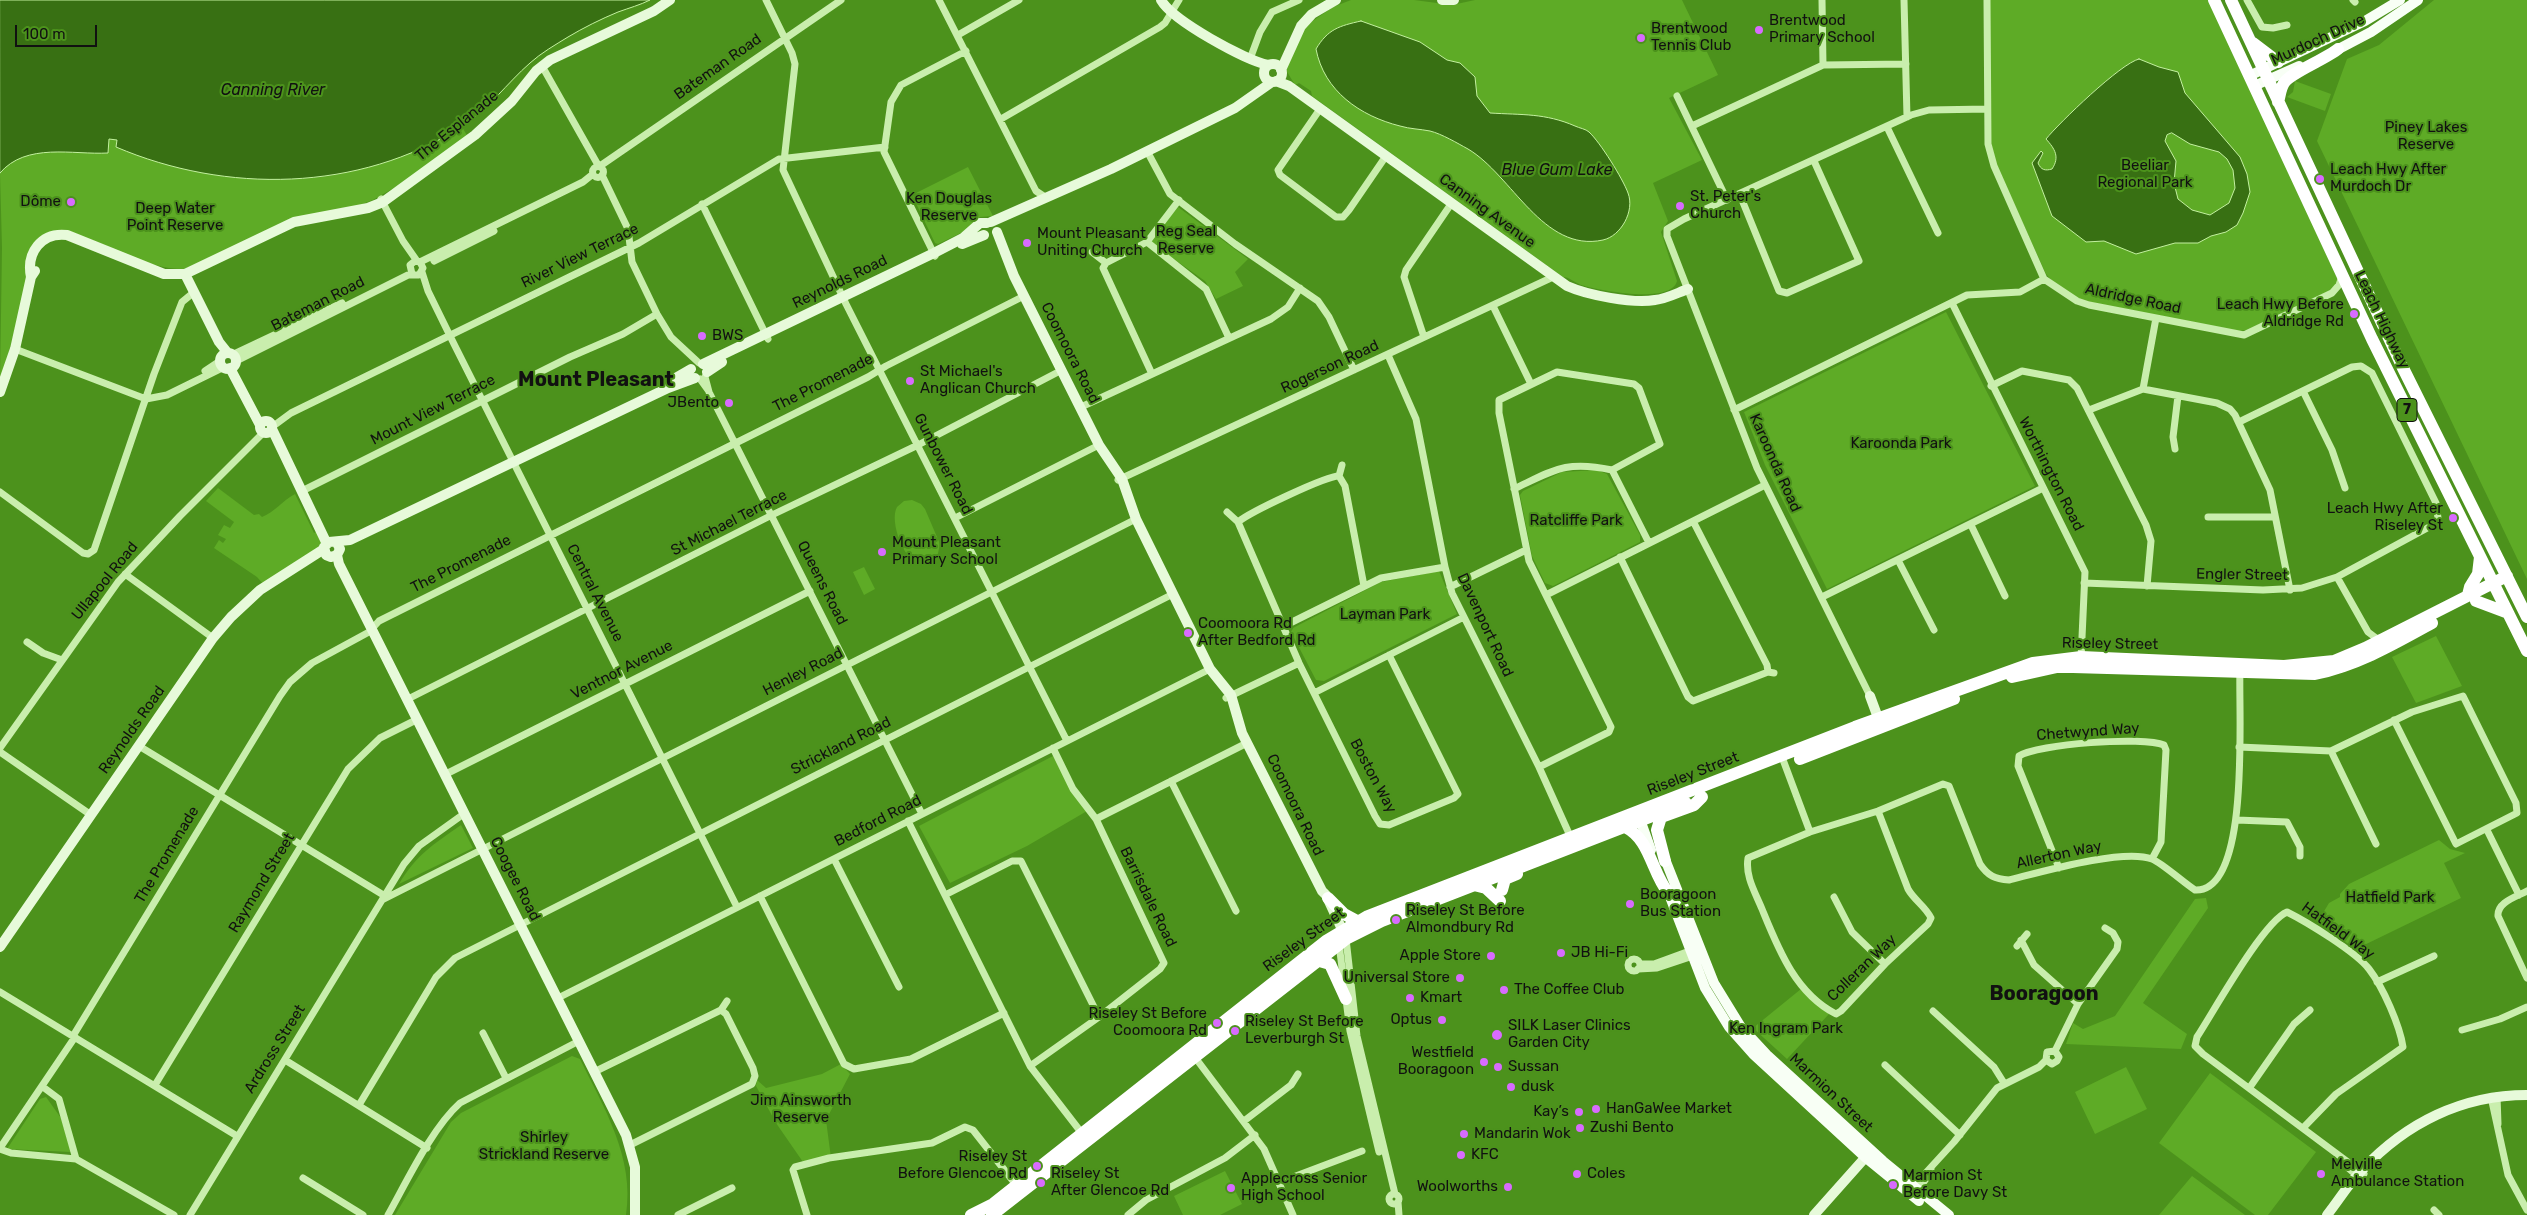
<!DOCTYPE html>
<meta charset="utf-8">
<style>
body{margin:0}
#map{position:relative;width:2527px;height:1215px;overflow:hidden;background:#4c921c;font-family:Rubik,sans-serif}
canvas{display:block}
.scale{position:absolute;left:15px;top:25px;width:82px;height:22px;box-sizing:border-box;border:2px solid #111;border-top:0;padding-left:6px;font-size:15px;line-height:18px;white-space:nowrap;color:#111;-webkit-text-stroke:4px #4c921c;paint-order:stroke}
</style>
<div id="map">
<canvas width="2527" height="1215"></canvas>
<div class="scale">100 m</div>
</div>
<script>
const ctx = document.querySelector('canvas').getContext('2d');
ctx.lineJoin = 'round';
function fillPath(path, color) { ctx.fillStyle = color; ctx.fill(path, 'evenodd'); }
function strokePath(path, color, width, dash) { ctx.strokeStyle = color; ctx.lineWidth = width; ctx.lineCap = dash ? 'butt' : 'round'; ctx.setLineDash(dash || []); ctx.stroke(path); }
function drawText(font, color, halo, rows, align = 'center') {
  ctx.font = font + ' Rubik,sans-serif'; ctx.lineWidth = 4; ctx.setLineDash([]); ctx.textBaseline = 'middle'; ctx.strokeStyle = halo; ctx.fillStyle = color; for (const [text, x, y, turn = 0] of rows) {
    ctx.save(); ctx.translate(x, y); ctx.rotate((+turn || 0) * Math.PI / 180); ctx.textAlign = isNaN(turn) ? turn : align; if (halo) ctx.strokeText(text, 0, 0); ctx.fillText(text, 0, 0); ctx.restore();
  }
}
const green = new Path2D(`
 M1351,0H1414L1452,5L1475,0H1682L1718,75L1669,98L1702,160L1653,183L1668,221L1661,232L1677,281C1671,305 1598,290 1581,285C1574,282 1569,277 1563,277L1312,96L1311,91L1299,83L1295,85L1286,70L1301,29L1333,7Z
 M1988,0H2209L2338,280L2337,284L2331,290L2247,330L2238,331L2079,300L2052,281L2046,274L1997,166L1991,143Z
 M2434,0H2527V579L2317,141L2347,59L2379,45Z
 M2295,81L2331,94L2325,111L2287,97L2293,92Z
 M462,127L468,137L406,181L373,200L349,209L313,216L184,269C144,269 113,244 75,235C66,233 53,238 44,239L33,255L2,380H0L2,248L0,173C26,141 73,156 108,151L109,139H113C133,142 150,159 169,165C189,171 211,173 232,176C325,187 381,170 462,127Z
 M968,167L993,216L980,217L963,232L938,244L935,243L912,195Z
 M1178,207L1248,259L1235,272L1243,286L1216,299L1205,281L1150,242Z
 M1946,312L2035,486L1827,589L1765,465L1744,412Z
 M1597,470L1607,474L1640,535V542L1553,586L1545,583L1532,556L1520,495L1523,491L1562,472Z
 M218,488L254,515L259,514L262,517C275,512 282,501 295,494L314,533L321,529L327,544L265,586L257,577L214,548L219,540L223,543L226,539L218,535L224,525L230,528L234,522L206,501Z
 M912,500L921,504L925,509L940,544L937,558C912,586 887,524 897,507L904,501Z
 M864,567L875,589L864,595L853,572Z
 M1439,571L1457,614L1324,681L1316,680L1291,632L1293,628L1381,582Z
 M2436,636L2462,686L2416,703L2392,657Z
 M1053,756L1070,788L1087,811L1027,846L950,883L919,826Z
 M461,825L473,848L399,884C416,855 434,844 461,825Z
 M2439,840L2450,849L2465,853L2444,863L2461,898L2356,949L2317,923L2329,903L2340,897V894L2349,884Z
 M2206,898L2208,908L2143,1003L2187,1034L2181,1049L2066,1044L2073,1023L2083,1029L2115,1016L2195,899Z
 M1801,989L1829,1014L1787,1059L1753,1028Z
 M572,1056L580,1059C604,1108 635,1158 626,1215H395L451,1122L461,1113Z
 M841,1064L850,1074L826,1120L831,1158L803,1162L776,1123L756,1086L757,1080L766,1088L822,1074Z
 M2126,1067L2147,1109L2095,1134L2075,1092Z
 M2210,1073L2316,1152L2268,1215H2255L2159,1143Z
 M46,1097L61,1118L71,1152L7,1149L40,1099Z
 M1225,1171L1242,1204L1220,1215H1183L1174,1196Z
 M2192,1176L2245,1215H2159Z`);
const water = new Path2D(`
 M0,0H650C640,5 629,8 618,12C601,19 583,28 568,37C555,45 541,53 530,63C507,83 488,110 461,127C359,192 226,194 116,147L117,140L109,139L108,153C73,155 26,142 0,173Z
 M1361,21L1420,42L1447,60L1460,63L1475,77L1477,96L1490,113C1522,115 1545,113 1575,126C1579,128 1586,129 1589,132C1600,142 1623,179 1628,193C1635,211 1621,236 1603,240C1543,253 1512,175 1468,149C1457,143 1442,134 1430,131C1420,129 1410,129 1400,126C1360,116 1324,91 1316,49C1328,29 1339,26 1361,21Z
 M2139,59L2159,67L2178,72L2185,93L2240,157L2247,174L2250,192L2243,213L2237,225L2226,232L2211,236L2198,243H2175L2136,254L2104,241L2086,242L2052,216L2032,163L2041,151L2043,153L2038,163C2041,170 2045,171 2052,169C2060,157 2055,149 2046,139C2059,123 2121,63 2139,59ZM2172,133L2190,144L2219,152L2227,159L2233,170L2235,188L2229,203L2210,215L2192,210L2178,199L2174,183L2176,161L2165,141L2167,135Z`);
const street = new Path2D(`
 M766,0L792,53L795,64L783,170L846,304L1067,741
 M939,0L1036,191L1045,197
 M1822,0L1823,65
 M1904,0L1907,117
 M1987,0L1988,144L1994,166L2044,279L2077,301L2089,305L2244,335L2332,293L2339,285L2342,276
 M2247,0L2262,27L2273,28L2287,25
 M2353,0L2355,2
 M958,35L1019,0
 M1250,59L1260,32L1272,12L1299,0
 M542,66L598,165
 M1677,96L1727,200
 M1320,109L1278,170L1280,175L1336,217H1343L1349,210L1386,156
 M1001,119L1160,27L1165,23L1179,0
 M1692,126L1823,65L1906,64
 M1887,127L1938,233
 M1147,151L1170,194L1235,244L1318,301L1329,317L1354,370
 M600,166L841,0
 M592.5 172a5.5 5.5 0 1 1 11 0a5.5 5.5 0 1 1-11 0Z
 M602,175L628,229L632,262L657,314L671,337L699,363
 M1740,195L1779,291L1787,293L1859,261L1814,161
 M381,199L403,241L417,261
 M702,204L768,339
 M1147,242L1206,289L1229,338
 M1092,252L1106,263
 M935,256L884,152L891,102L901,85L966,51
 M434,261L494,231
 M420,262L583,182L593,174
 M422,272L428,291L454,344L737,907
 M1952,303L2085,572L2081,659
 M1493,306L1531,384
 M1424,337L1404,277L1406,270L1451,204
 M15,349L146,399L167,395L224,367
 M234,354L342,303
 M1388,355L1416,419L1445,567L1452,593L1539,767L1571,838
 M236,361L408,275H419L423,268L420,262L415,261L410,265L412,274
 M205,371L220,361
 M1152,374L1103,268L1106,263L1147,242L1179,200
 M705,377L709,392L922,814
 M700,379L708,390
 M1991,386L2022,371L2069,380L2077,388L2146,525L2151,541L2147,586
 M2143,389L2156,318
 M2303,391L2332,450L2345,488
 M1081,407L1271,319L1288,307L1300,288
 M1734,410L1967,295L2020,292L2044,279
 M2089,410L2143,389L2217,403L2230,409L2235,415L2270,490L2290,590
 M272,427L291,413L639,243L779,159L885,147
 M2175,449L2173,437L2178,396
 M1339,476L1342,465
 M1118,480L1553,277
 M1514,489C1554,470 1566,460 1612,470L1649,543
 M302,491L570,357L623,334L657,314
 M0,492L83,553L88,554L94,550L154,374L182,302L193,293
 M1227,512L1238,522
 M2208,517H2275
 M955,518L1099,445
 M1693,521L1767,665L1768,672
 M1971,525L2005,596
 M1620,557L1688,697L1693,701L1768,672L1774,673
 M1898,560L1934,630
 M125,574L213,638
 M2337,577L2368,632L2376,638L2382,639
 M2084,583L2263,590L2302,588L2337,577L2431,526L2438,518L2436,503L2372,373L2361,366L2352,367L2239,422
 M1364,586L1345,486L1339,476C1326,476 1250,512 1238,522L1299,663L1375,816L1380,824L1389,825L1454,798L1458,794L1389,655
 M1450,587L1526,550
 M1546,595L1765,485
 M1822,597L2043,488
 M1284,626L1381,578L1445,567
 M27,642L43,653L62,660
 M1314,693L1464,617
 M1870,696L1757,468L1667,236V229L1684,219L1911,115L1929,110L1987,109
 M1226,698L1299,663
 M408,699L772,515L918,445L1062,370
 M139,746L385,896
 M2239,747L2331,751L2412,712L2463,696L2516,803L2517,813L2456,844L2394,720
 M0,748L118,582L180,516L263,433
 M2331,751L2376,844
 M0,752L91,815
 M1782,757L1810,832
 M1539,767L1609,732L1611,727L1529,561L1499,413V400L1557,372L1634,384L1639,388L1660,444L1612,470
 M446,774L810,591
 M1171,781L1236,911
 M1878,811L1908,889C1914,900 1926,907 1931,918L1928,924L1885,964L1841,1011L1836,1014C1795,993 1778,948 1762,909C1755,892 1745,876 1748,858L1810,832L1878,811L1943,784L1949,786L1980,864C1988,876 1995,879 2009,880C2041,872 2123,848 2152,859C2162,863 2184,883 2195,890C2252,893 2238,708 2240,670
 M1096,819L1247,743
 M2237,820L2287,822L2300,847V856
 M908,821L1030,1066L1084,1136
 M2487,830L2519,895
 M834,859L899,987
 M2059,868L2018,766L2019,756C2037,744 2144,736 2164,745L2166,750L2161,842L2152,859
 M2527,891C2516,897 2497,902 2498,916L2527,978
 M945,895L1012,861H1021L1099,1017
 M760,896L844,1064L854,1069L911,1059L1004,1013
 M1834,897L1852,932L1885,964
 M384,899L1136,519
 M1346,939L1357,1036L1395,1194
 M2021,940L2034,965L2078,1004
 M1339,944L1350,1031L1379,1152
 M2017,946L2027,934
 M1628 965a6 6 0 1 1 12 0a6 6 0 1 1-12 0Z
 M1640,964H1654L1695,949
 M1638,969L1657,968L1696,955
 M2377,982L2434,956
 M0,992L237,1136
 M558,998L1210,669
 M1933,1011L1994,1067L2004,1083
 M2462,1030L2500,1019L2527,1007
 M483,1033L506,1078
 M73,1036L280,696L290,682L312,663L369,632L379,621L868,377L886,366L1024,296
 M2055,1051L2078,1004L2117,949L2118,942L2113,933L2105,928
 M1194,1056L1264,1149L1293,1215
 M285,1060L427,1148
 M2046,1060L2052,1064L2057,1061L2059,1057L2055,1051
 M1885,1065L1960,1135
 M1030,1066L1099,1017L1160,969L1164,963L1096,819L1073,789L1053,748
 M594,1072L721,1010L727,1001
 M155,1085L348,769L380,738L418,719
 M43,1087L59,1099L76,1159
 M2250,1087L2294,1024L2310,1010
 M2497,1096L2498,1124
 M2491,1097L2508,1175L2527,1210
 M359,1105L436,977L455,958L1173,594
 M1244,1121L1291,1085L1298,1074
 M2303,1128L2336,1094L2403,1047C2400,1026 2383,987 2369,969C2356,952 2307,922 2287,912C2263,922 2214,1011 2197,1037L2195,1046L2203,1054L2364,1174
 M630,1145L752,1084L755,1076L753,1068L726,1014L721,1010
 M0,1148L75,1037
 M0,1149L11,1153L76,1159L174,1215
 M2343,1160L2346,1166L2361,1179
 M303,1178L363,1215
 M1280,1182L1362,1151
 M1911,1189L1954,1142L1997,1088L2039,1067L2046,1060L2047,1052L2055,1051
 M1917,1191L1929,1175L1931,1169
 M1389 1199a5 5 0 1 1 10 0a5 5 0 1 1-10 0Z
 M1398,1202L1399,1215
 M2434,1210L2439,1215
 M190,1215L404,864L419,846L465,813
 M388,1215C407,1181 432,1128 460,1103L579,1041
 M678,1215L732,1188
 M807,1215L793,1170L795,1167L829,1158L932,1143L965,1127L973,1130L1017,1186
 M1128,1215L1146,1200L1225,1158L1255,1135`);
const secondary = new Path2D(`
 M1161,0C1173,21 1245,60 1268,65
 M1442,0H1454
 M1264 73a9 9 0 1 1 18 0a9 9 0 1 1-18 0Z
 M1281,70L1301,26L1312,14L1336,0
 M1276,81L1289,86L1567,286C1587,295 1633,304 1655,300C1666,299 1677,293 1688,289
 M991,222L1111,169L1235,108L1272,82
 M997,232L1014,276L1099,445L1122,479L1136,519L1210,669L1231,695L1242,733L1322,891L1326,895L1346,938
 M962,244L984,235
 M185,274L219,342L227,352
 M31,277C26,253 41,232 67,235L164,274H185L294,222L368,208L383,202L475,135L512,101L536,71L550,60L654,11L670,0
 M220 361a8 8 0 1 1 16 0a8 8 0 1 1-16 0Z
 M703,364L934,253L963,238L980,223H987
 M230,368L260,425
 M707,372L722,362
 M672,380L691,369
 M0,392L15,349L31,277L35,271
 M260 427a6 6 0 1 1 12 0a6 6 0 1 1-12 0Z
 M272,429L327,544
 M337,543L340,549L337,555L331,557L326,555L324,547L329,542L350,540L668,388L695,378
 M337,555L339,564L626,1135L635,1167V1215
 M1870,696L1877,715L1886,720
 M0,947L213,638L231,617L260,590L324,549
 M1814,1215L1871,1151
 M2327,1215C2339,1200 2349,1183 2362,1170C2406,1123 2462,1095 2527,1095`);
const primary = new Path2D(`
 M2333,52L2371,32L2418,0
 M2249,76L2365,21L2400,0
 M2254,86L2299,66
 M1638,814L1651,850
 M1663,854L1714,983L1741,1027L1767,1055L1883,1161L1949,1215
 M1667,889L1705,988L1729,1027L1753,1054L1865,1157L1919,1201`);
const highway = new Path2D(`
 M2214,0L2372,339L2527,651
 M2231,0L2403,368L2527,617
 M2253,43L2278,62
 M2278,102C2280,96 2280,89 2284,83C2290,73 2326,59 2338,49
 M2468,595L2470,587L2478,574L2480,557
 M2476,601L2508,613
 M2012,677L2057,667H2073L2315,674C2358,665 2394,644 2432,623
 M1800,759L1954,699
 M1625,827C1651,840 1651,872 1669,894
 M1665,861L1657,830L1661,817L1694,805L1702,797
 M1474,885L1486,888L1500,901
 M1502,890L1505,879L1517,874
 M1328,898L1344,914L1357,921
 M1316,960L1330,964L1346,999
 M971,1215L993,1204L1017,1185L1326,941L1368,916L1855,727L2033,663L2081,657L2284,666L2334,661L2365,648L2507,576
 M992,1215L1346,939L1382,921L1686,803`);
const markers = [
 [1759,30,5,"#d86bfe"],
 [1641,38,5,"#d86bfe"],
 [2320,179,5,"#d86bfe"],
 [71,202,5,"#d86bfe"],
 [1680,206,5,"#d86bfe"],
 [1027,243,5,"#d86bfe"],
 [2354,314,5,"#d86bfe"],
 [702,336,5,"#d86bfe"],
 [910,381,5,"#d86bfe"],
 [729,403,5,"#d86bfe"],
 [2453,518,5,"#d86bfe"],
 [882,552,5,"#d86bfe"],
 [1188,633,5,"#d86bfe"],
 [1630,904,5,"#d86bfe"],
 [1396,920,5,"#d86bfe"],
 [1561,953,5,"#d86bfe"],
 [1491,956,5,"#d86bfe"],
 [1460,978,5,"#d86bfe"],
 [1504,990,5,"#d86bfe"],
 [1410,998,5,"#d86bfe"],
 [1442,1020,5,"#d86bfe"],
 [1217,1023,5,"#d86bfe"],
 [1235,1031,5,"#d86bfe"],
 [1497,1035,6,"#d86bfe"],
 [1484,1062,5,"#d86bfe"],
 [1498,1067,5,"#d86bfe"],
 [1511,1087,5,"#d86bfe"],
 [1596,1109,5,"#d86bfe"],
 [1579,1112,5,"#d86bfe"],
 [1580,1128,5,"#d86bfe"],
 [1464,1134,5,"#d86bfe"],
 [1461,1155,5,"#d86bfe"],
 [1037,1166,5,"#d86bfe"],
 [1577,1174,5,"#d86bfe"],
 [2321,1174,5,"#d86bfe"],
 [1041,1183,5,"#d86bfe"],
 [1893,1185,5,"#d86bfe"],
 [1508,1187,5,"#d86bfe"],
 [1231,1188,5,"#d86bfe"]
];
const shields = [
 [2407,410,20]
];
const shieldNames = [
 ["7",2407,410]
];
const poiNames = [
 ["Brentwood",1769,21],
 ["Primary School",1769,38],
 ["Brentwood",1651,29],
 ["Tennis Club",1651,46],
 ["Leach Hwy After",2330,170],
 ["Murdoch Dr",2330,187],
 ["St. Peter's",1690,197],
 ["Church",1690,214],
 ["Dôme",61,202,"right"],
 ["Mount Pleasant",1037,234],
 ["Uniting Church",1037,251],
 ["Leach Hwy Before",2344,305,"right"],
 ["Aldridge Rd",2344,322,"right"],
 ["BWS",712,336],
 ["St Michael's",920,372],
 ["Anglican Church",920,389],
 ["JBento",719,403,"right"],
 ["Leach Hwy After",2443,509,"right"],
 ["Riseley St",2443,526,"right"],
 ["Mount Pleasant",892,543],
 ["Primary School",892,560],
 ["Coomoora Rd",1198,624],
 ["After Bedford Rd",1198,641],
 ["Booragoon",1640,895],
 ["Bus Station",1640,912],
 ["Riseley St Before",1406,911],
 ["Almondbury Rd",1406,928],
 ["JB Hi-Fi",1571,953],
 ["Apple Store",1481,956,"right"],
 ["Universal Store",1450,978,"right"],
 ["The Coffee Club",1514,990],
 ["Kmart",1420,998],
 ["Riseley St Before",1207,1014,"right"],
 ["Coomoora Rd",1207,1031,"right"],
 ["Optus",1432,1020,"right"],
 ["Riseley St Before",1245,1022],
 ["Leverburgh St",1245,1039],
 ["SILK Laser Clinics",1508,1026],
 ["Garden City",1508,1043],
 ["Westfield",1474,1053,"right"],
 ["Booragoon",1474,1070,"right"],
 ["Sussan",1508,1067],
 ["dusk",1521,1087],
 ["HanGaWee Market",1606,1109],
 ["Kay’s",1569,1112,"right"],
 ["Zushi Bento",1590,1128],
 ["Mandarin Wok",1474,1134],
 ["KFC",1471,1155],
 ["Riseley St",1027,1157,"right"],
 ["Before Glencoe Rd",1027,1174,"right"],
 ["Melville",2331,1165],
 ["Ambulance Station",2331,1182],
 ["Riseley St",1051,1174],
 ["After Glencoe Rd",1051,1191],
 ["Coles",1587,1174],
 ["Marmion St",1903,1176],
 ["Before Davy St",1903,1193],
 ["Applecross Senior",1241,1179],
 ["High School",1241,1196],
 ["Woolworths",1498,1187,"right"]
];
const streetNames = [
 ["Murdoch Drive",2318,40,-25],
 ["Bateman Road",718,67,-35],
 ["The Esplanade",457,126,-39],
 ["Canning Avenue",1487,211,36],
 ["River View Terrace",580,256,-26],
 ["Reynolds Road",840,282,-26],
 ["Aldridge Road",2133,299,12],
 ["Bateman Road",318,304,-27],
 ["Leach Highway",2382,320,64],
 ["Coomoora Road",1070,353,63],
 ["Rogerson Road",1330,367,-25],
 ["The Promenade",823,383,-27],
 ["Mount View Terrace",433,410,-27],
 ["Karoonda Road",1775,463,66],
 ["Gunbower Road",943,464,63],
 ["Worthington Road",2051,474,63],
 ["St Michael Terrace",729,523,-27],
 ["The Promenade",461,564,-27],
 ["Engler Street",2242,575,1],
 ["Ullapool Road",105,581,-51],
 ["Queens Road",822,583,63],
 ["Central Avenue",595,593,63],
 ["Davenport Road",1485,625,65],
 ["Riseley Street",2110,644,1],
 ["Ventnor Avenue",622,670,-27],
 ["Henley Road",803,672,-27],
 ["Reynolds Road",132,730,-55],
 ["Chetwynd Way",2088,732,-4],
 ["Strickland Road",841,746,-27],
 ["Riseley Street",1693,774,-21],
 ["Boston Way",1373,776,62],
 ["Coomoora Road",1295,805,64],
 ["Bedford Road",878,821,-27],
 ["The Promenade",167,855,-59],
 ["Allerton Way",2059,855,-12],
 ["Coogee Road",515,879,63],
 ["Raymond Street",262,883,-59],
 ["Barrisdale Road",1148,897,64],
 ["Hatfield Way",2338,931,36],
 ["Riseley Street",1304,940,-36],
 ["Colleran Way",1862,968,-44],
 ["Ardross Street",275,1049,-58],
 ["Marmion Street",1831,1093,43]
];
const parkNames = [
 ["Piney Lakes",2426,128],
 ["Reserve",2426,145],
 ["Beeliar",2145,166],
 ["Regional Park",2145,183],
 ["Ken Douglas",949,199],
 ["Reserve",949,216],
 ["Deep Water",175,209],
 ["Point Reserve",175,226],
 ["Reg Seal",1186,232],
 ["Reserve",1186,249],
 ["Karoonda Park",1901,444],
 ["Ratcliffe Park",1576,521],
 ["Layman Park",1385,615],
 ["Hatfield Park",2390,898],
 ["Ken Ingram Park",1786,1029],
 ["Jim Ainsworth",801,1101],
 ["Reserve",801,1118],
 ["Shirley",544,1138],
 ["Strickland Reserve",544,1155]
];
const waterNames = [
 ["Canning River",273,90],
 ["Blue Gum Lake",1557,170]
];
const districtNames = [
 ["Mount Pleasant",596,380],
 ["Booragoon",2044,994]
];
fillPath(green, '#5eab26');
fillPath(water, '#387013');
strokePath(water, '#c3f0a0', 1);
strokePath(street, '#c9eead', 7);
strokePath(secondary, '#e7fada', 10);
strokePath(primary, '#f8fff5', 10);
strokePath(highway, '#fff', 12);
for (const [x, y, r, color] of markers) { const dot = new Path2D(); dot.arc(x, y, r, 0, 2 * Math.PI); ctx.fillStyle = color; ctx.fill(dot); strokePath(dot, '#4c921c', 2); }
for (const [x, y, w] of shields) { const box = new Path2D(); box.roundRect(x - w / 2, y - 11.5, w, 23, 4); ctx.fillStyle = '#4c921c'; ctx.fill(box); strokePath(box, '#111', 1); }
drawText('bold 14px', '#111', null, shieldNames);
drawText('15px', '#111', '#4c921c', poiNames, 'left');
drawText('15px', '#111', '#4c921c', streetNames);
drawText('15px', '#111', '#4c921c', parkNames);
drawText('italic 16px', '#111', '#4c921c', waterNames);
drawText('bold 20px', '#111', '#4c921c', districtNames);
</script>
